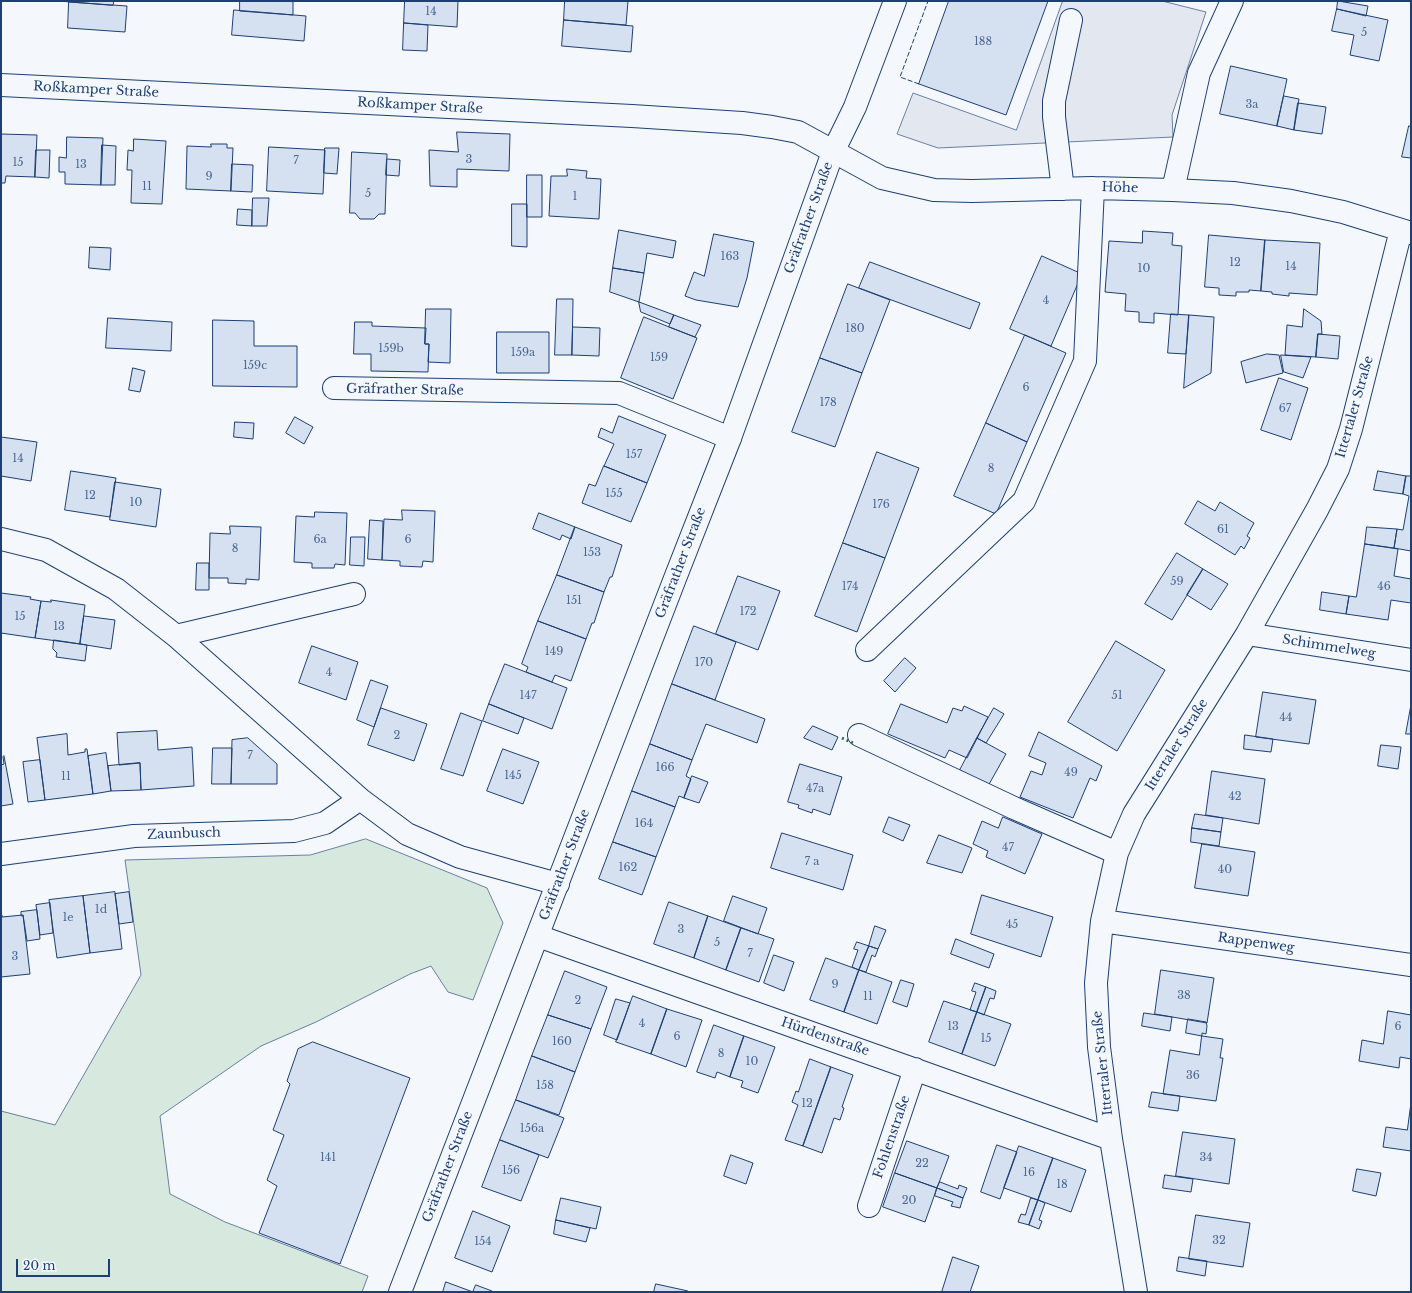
<!DOCTYPE html>
<meta charset="utf-8">
<style>
body{margin:0}
#map{position:relative;width:1412px;height:1293px;overflow:hidden;background:#f4f7fb;font-family:"Libre Baskerville",serif}
canvas{display:block}
.frame{position:absolute;inset:0;border:2px solid #1d3f73;pointer-events:none}
.scale{position:absolute;left:16px;top:1259px;width:94px;height:18px;box-sizing:border-box;border:2px solid #1d3f73;border-top:0;padding-left:5px;font-size:12px;line-height:14px;white-space:nowrap;color:#1d3f73;-webkit-text-stroke:3px #f4f7fb;paint-order:stroke}
</style>
<div id="map">
<canvas width="1412" height="1293"></canvas>
<div class="frame"></div>
<div class="scale">20 m</div>
</div>
<script>
const ctx = document.querySelector('canvas').getContext('2d');
ctx.lineJoin = 'round';
function fillPath(path, color) { ctx.fillStyle = color; ctx.fill(path, 'evenodd'); }
function strokePath(path, color, width, dash) { ctx.strokeStyle = color; ctx.lineWidth = width; ctx.lineCap = dash ? 'butt' : 'round'; ctx.setLineDash(dash || []); ctx.stroke(path); }
function drawText(font, color, halo, rows, align = 'center') {
  ctx.font = font + ' "Libre Baskerville",serif'; ctx.lineWidth = 3; ctx.setLineDash([]); ctx.textBaseline = 'middle'; ctx.strokeStyle = halo; ctx.fillStyle = color; for (const [text, x, y, turn = 0] of rows) {
    ctx.save(); ctx.translate(x, y); ctx.rotate((+turn || 0) * Math.PI / 180); ctx.textAlign = isNaN(turn) ? turn : align; if (halo) ctx.strokeText(text, 0, 0); ctx.fillText(text, 0, 0); ctx.restore();
  }
}
const green = new Path2D(`
 M366,839L487,888L503,923L473,1000L448,992L431,966L410,974L316,1022L261,1046L160,1116L170,1194L225,1222L368,1276L362,1292H1V1111L55,1125L141,975L125,860L310,855Z`);
const parking = new Path2D(`
 M1063,1H1162L1206,12L1172,115L1173,137L938,148L897,134L913,93L1016,130Z`);
const building = new Path2D(`
 M59,1H114L113,5Z
 M240,1H293V15L240,11Z
 M405,1H458L457,27L404,23Z
 M565,1H628L626,25L564,20Z
 M949,1H1048L1006,115L919,84Z
 M1338,1L1368,6L1366,16L1337,9Z
 M69,2L127,6L125,32L68,28Z
 M1337,9L1388,20L1379,61L1350,55L1354,35L1332,31Z
 M234,10L306,16L304,41L232,35Z
 M564,20L633,26L631,52L562,46Z
 M404,23L428,25L427,51L403,50Z
 M1231,66L1287,79L1277,126L1220,114Z
 M1284,96L1299,99L1294,130L1277,126Z
 M1298,103L1326,107L1322,134L1294,130Z
 M1409,126L1411,127V158L1402,157Z
 M457,132L510,134L509,171L457,169V187L430,186L429,150L458,152Z
 M1,134L37,135L35,177L6,176L5,183H1Z
 M67,137L103,138L101,185L65,184V172H59V157L66,158Z
 M134,139L166,141L162,204L131,203L132,170H127L128,150L133,151Z
 M211,144H227V148H233L231,191L186,189L187,146L211,147Z
 M102,145L116,146L115,185H101Z
 M269,147L325,150L323,194L267,191Z
 M325,148H339L337,174L324,173Z
 M36,150H50L49,178L35,177Z
 M352,152L387,154L385,214H379L374,219H360L355,213H350Z
 M387,159L400,160L399,176L386,175Z
 M232,164L253,165L252,192L231,191Z
 M567,169L587,171L586,178L601,179L599,219L549,216L551,176H567Z
 M527,175H542V217H527Z
 M253,198H269L267,226H252Z
 M512,204H527V247L512,246Z
 M238,209L252,210V226L237,225Z
 M619,230L676,241L673,258L647,253L644,273L613,268Z
 M1143,231L1173,233L1172,245L1182,246L1178,315L1154,313V323L1139,322V312L1125,311L1126,294L1105,292L1109,241L1142,243Z
 M714,234L754,242L747,278L738,307L696,300L685,296L694,272L704,276Z
 M1209,235L1265,240L1261,291L1249,290V292H1236V296L1219,295V288L1205,287Z
 M1265,240L1320,243L1317,295L1289,293V296L1272,294V292L1261,291Z
 M90,247L111,248L110,270L89,268Z
 M1042,256L1082,274L1051,346L1010,329Z
 M870,262L980,303L970,329L859,288Z
 M613,268L644,273L639,302L610,292Z
 M848,284L890,300L862,373L820,358Z
 M557,299H573L572,355H555Z
 M639,302L674,315L670,324L641,312Z
 M426,309H451L450,363L428,362L429,344H425Z
 M1304,309L1321,321L1322,334H1318L1316,357L1285,355L1287,325L1302,327Z
 M1171,314L1189,315L1186,354L1168,353Z
 M674,315L701,325L695,337L669,327Z
 M1189,315L1214,317L1211,373L1184,388Z
 M644,317L697,338L673,399L621,378Z
 M108,318L172,322L171,351L106,348Z
 M213,320L254,321V346H297V387L213,386Z
 M355,322H372V326L426,328L425,344H429L428,372L371,371V354H354Z
 M573,327L600,328L599,356L572,355Z
 M497,332H549V373H497Z
 M1318,334L1340,336L1338,359L1316,357Z
 M1025,335L1066,353L1027,442L986,423Z
 M1267,354L1279,355L1283,373L1246,383L1241,362Z
 M1281,355L1311,357L1303,378L1284,372Z
 M820,358L862,373L835,447L792,432Z
 M133,368L145,371L140,392L129,390Z
 M1279,378L1308,388L1291,440L1261,430Z
 M619,416L666,435L647,483L604,466L614,444L598,437L601,428L612,433Z
 M295,417L313,427L304,444L286,433Z
 M235,422L254,423L253,439L234,437Z
 M986,423L1027,442L996,514L954,496Z
 M1,437L37,442L31,481L1,476Z
 M877,452L919,468L885,558L843,543Z
 M604,466L647,483L631,522L582,503L589,484L595,486Z
 M71,471L116,478L110,517L65,510Z
 M1378,471L1406,476L1403,494L1374,490Z
 M1406,476H1411V551L1394,548L1397,529L1403,530L1409,496L1403,494Z
 M115,482L161,489L156,527L110,520Z
 M1198,501L1215,511L1220,502L1254,523L1247,536L1250,538L1244,549L1241,546L1235,555L1185,524Z
 M402,510L435,511L433,562L423,561L422,567L400,566V561L382,560L384,519L402,520Z
 M315,512L347,513L345,565L335,564L334,568H312V563L294,562L296,516L314,517Z
 M539,513L575,527L571,539L562,535L560,540L533,529Z
 M370,520L383,521L382,560L368,559Z
 M230,526L261,527L259,580L246,579V584L228,583V578H209L210,533L230,534Z
 M575,527L622,545L612,577H610L604,592L557,575Z
 M1367,527L1397,529L1394,548L1365,544Z
 M351,537H365L364,566L350,565Z
 M843,543L885,558L857,632L815,616Z
 M1365,544L1398,549L1394,576L1411,579V603L1391,600L1388,620L1346,614L1349,596L1356,597Z
 M1177,553L1203,569L1172,620L1145,604Z
 M197,563H209V590H196Z
 M1203,569L1228,584L1211,610L1187,595Z
 M557,575L604,592L594,623H592L586,639L538,621Z
 M738,576L780,591L758,650L716,634Z
 M1322,592L1349,596L1346,614L1320,610Z
 M1,593L31,597L30,599L41,601L35,638L1,633Z
 M51,600L85,605L80,644L35,638L41,601L51,602Z
 M84,616L115,620L111,649L80,644Z
 M538,621L586,639L571,681L555,675L552,682L526,672L528,667L522,664Z
 M694,626L736,642L715,700L672,684Z
 M54,640L87,645L85,661L56,657L57,653L53,649Z
 M1116,641L1165,670L1117,751L1068,722Z
 M312,646L358,662L346,700L299,683Z
 M905,658L916,668L895,692L884,681Z
 M505,664L567,688L552,729L489,704Z
 M371,680L388,686L374,727L357,720Z
 M672,684L765,719L757,743L706,724L692,760L650,744Z
 M1263,692L1316,700L1309,744L1256,737Z
 M489,704L524,718L518,734L483,721Z
 M901,704L947,723L953,708L962,711L964,706L988,717L967,758L949,750L945,758L888,734Z
 M1411,705V734H1406Z
 M381,708L427,724L414,761L368,745Z
 M994,708L1004,714L986,743L977,738Z
 M461,713L482,721L463,776L441,769Z
 M813,726L838,737L832,750L804,738Z
 M157,731L158,750L192,747L194,786L141,790L140,763L119,765L117,733Z
 M1039,732L1102,766L1096,781L1090,778L1073,818L1020,797L1031,771L1042,775L1046,763L1029,756Z
 M67,734L68,755L85,752V749H87L93,794L45,800L37,738Z
 M1245,735L1273,739L1271,752L1244,749Z
 M248,738L277,764V784H231L232,740Z
 M977,738L1006,754L988,786L960,770Z
 M650,744L692,760L686,776L691,779L684,798L679,796L675,807L632,791Z
 M1381,745L1401,747L1398,769L1378,766Z
 M213,748H232L231,784H212Z
 M503,749L539,762L523,804L487,791Z
 M106,753L111,791L93,794L88,756Z
 M4,756L13,804L1,806V765L4,764L3,757Z
 M40,760L45,800L28,802L23,762Z
 M140,763L141,790L111,791L108,766Z
 M800,764L842,777L830,815L813,809L812,813L798,808L799,805L788,802Z
 M1212,771L1265,779L1259,824L1206,815Z
 M692,776L708,782L699,803L684,798Z
 M632,791L675,807L656,857L613,842Z
 M1195,814L1223,818L1221,832L1192,828Z
 M889,817L910,825L903,841L883,832Z
 M1003,817L1042,834L1025,874L986,857L988,851L973,844L982,821L998,828Z
 M1192,828L1221,832L1219,846L1191,842Z
 M782,833L853,855L843,890L771,868Z
 M939,835L972,848L962,873L927,863Z
 M613,842L656,857L642,895L599,879Z
 M1202,844L1255,852L1248,896L1195,888Z
 M115,892L122,949L90,953L83,896Z
 M129,892L133,922L119,924L115,894Z
 M982,895L1053,917L1041,957L971,934Z
 M83,896L90,953L57,958L49,900Z
 M733,896L767,908L758,934L724,921Z
 M669,902L708,916L694,958L654,944Z
 M50,903L53,933L40,935L36,905Z
 M37,910L40,939L27,941L23,915L21,916V912Z
 M1,915H2V917L23,915L30,974L1,977Z
 M708,916L741,928L726,970L694,958Z
 M875,926L886,930L878,949L869,946Z
 M741,928L774,939L759,982L726,970Z
 M956,939L994,954L989,968L951,954Z
 M857,942L869,946L859,970L852,967L858,950L854,949Z
 M869,946L878,949L875,957L872,955L866,972L859,970Z
 M774,955L794,962L784,991L764,983Z
 M826,958L859,970L844,1012L810,1000Z
 M859,970L892,982L877,1024L844,1012Z
 M1161,970L1214,978L1207,1023L1155,1014Z
 M565,971L607,987L591,1029L548,1015Z
 M901,980L914,984L907,1007L893,1002Z
 M975,983L986,987L977,1012L970,1010L976,992L972,991Z
 M986,987L996,991L994,999L990,998L984,1015L977,1012Z
 M633,996L667,1009L651,1054L616,1042Z
 M616,999L630,1003L617,1040L604,1035Z
 M944,1001L977,1012L962,1054L929,1042Z
 M667,1009L702,1020L686,1067L651,1054Z
 M1388,1011L1411,1015V1059L1400,1057L1399,1068L1359,1061L1362,1040L1383,1044Z
 M977,1012L1011,1024L995,1066L962,1054Z
 M1144,1013L1172,1017L1170,1031L1142,1026Z
 M548,1015L591,1029L575,1072L532,1056Z
 M1188,1019L1206,1022L1207,1026L1206,1034L1202,1033V1036L1186,1033Z
 M714,1025L744,1036L730,1077L717,1072L715,1078L697,1072Z
 M744,1036L775,1047L758,1093L741,1087L743,1081L730,1077Z
 M1202,1036L1223,1039L1220,1058H1223L1216,1101L1163,1094L1170,1050L1199,1055Z
 M313,1042L410,1078L340,1264L259,1233L277,1186L267,1180L284,1135L273,1130L290,1084L287,1081L298,1049Z
 M532,1056L575,1072L559,1115L516,1100Z
 M810,1059L831,1067L803,1146L785,1140L798,1105L792,1102L796,1091L798,1092Z
 M831,1067L853,1075L842,1107L844,1108L840,1120L834,1118L822,1153L803,1146Z
 M1152,1092L1180,1096L1178,1111L1149,1107Z
 M516,1100L564,1118L548,1158L500,1140Z
 M1411,1103V1151L1383,1147L1386,1127L1407,1130Z
 M1183,1132L1235,1139L1229,1184L1176,1176Z
 M500,1140L539,1155L521,1201L482,1187Z
 M907,1141L949,1156L937,1188L895,1173Z
 M997,1145L1017,1152L1000,1199L981,1192Z
 M1019,1146L1053,1158L1038,1200L1004,1188Z
 M731,1155L753,1163L746,1184L724,1176Z
 M1053,1158L1086,1170L1071,1212L1038,1200Z
 M1357,1169L1381,1173L1376,1196L1353,1191Z
 M895,1173L937,1188L925,1222L883,1207Z
 M1165,1175L1193,1179L1191,1192L1163,1188Z
 M940,1182L958,1189L959,1185L967,1188L963,1198L937,1188Z
 M937,1188L963,1198L960,1208L951,1206L953,1202L935,1196Z
 M561,1198L601,1207L596,1229L556,1220Z
 M1031,1198L1038,1200L1029,1225L1018,1222L1021,1214L1025,1215Z
 M1038,1200L1045,1203L1039,1220L1042,1221L1039,1229L1029,1225Z
 M473,1211L510,1226L492,1272L455,1258Z
 M1196,1215L1250,1223L1243,1267L1189,1259Z
 M556,1220L590,1228L586,1242L554,1234Z
 M953,1257L979,1266L970,1292H942Z
 M1179,1257L1207,1261L1205,1276L1177,1271Z
 M446,1282L473,1292H474H443Z
 M656,1284L688,1291V1292H654Z
 M476,1285L492,1291V1292H473Z`);
const minor = new Path2D(`
 M1,85L632,116L742,123L772,127L798,132L882,178L934,190L972,191L1093,188L1173,190L1233,193L1291,201L1343,212L1411,233
 M1063,189L1054,117V101L1071,20
 M1173,190L1199,73L1232,1
 M334,388L619,393L730,438
 M1,539L46,550L116,589L176,636L360,799L407,834L460,857L558,884
 M1247,634L1411,660
 M176,636L354,594
 M867,650L1024,501L1085,361L1093,188
 M859,735L1014,808L1117,853
 M1,854L134,836L294,831L325,823L360,799
 M1102,921L1411,965
 M538,936L1111,1139
 M869,1206L915,1069
 M1136,1292L1111,1139L1099,1047L1096,983L1102,921L1117,853L1134,814L1247,634L1317,510L1338,469L1351,429L1401,230`);
const major = new Path2D(`
 M400,1292L674,581L730,438L833,152L855,107L895,1`);
const hedge = new Path2D(`
 M842,738L853,743`);
const fence = new Path2D(`
 M919,84L900,77L928,1`);
const numberNames = [
 ["14",431,12],
 ["5",1364,33],
 ["188",983,42],
 ["3a",1252,105],
 ["3",469,160],
 ["7",296,161],
 ["15",18,163],
 ["13",81,165],
 ["9",209,177],
 ["11",147,187],
 ["5",368,194],
 ["1",575,197],
 ["163",730,257],
 ["12",1235,263],
 ["14",1291,267],
 ["10",1144,269],
 ["4",1046,301],
 ["180",855,329],
 ["159b",391,349],
 ["159a",523,353],
 ["159",659,358],
 ["159c",255,366],
 ["6",1026,388],
 ["178",828,403],
 ["67",1285,409],
 ["157",634,455],
 ["14",18,459],
 ["8",991,469],
 ["155",614,494],
 ["12",90,496],
 ["10",136,503],
 ["176",881,505],
 ["61",1223,530],
 ["6a",320,540],
 ["6",408,540],
 ["8",235,549],
 ["153",592,553],
 ["59",1177,582],
 ["174",850,587],
 ["46",1384,587],
 ["151",574,601],
 ["172",748,612],
 ["15",20,617],
 ["13",59,627],
 ["149",554,652],
 ["170",704,663],
 ["4",329,673],
 ["147",528,696],
 ["51",1117,696],
 ["44",1286,718],
 ["2",397,736],
 ["7",250,756],
 ["166",665,768],
 ["49",1071,773],
 ["145",513,776],
 ["11",66,777],
 ["47a",815,789],
 ["42",1235,797],
 ["164",644,824],
 ["47",1008,848],
 ["7 a",812,862],
 ["162",628,868],
 ["40",1225,870],
 ["1d",101,910],
 ["1e",68,918],
 ["45",1012,925],
 ["3",681,930],
 ["5",717,943],
 ["7",750,954],
 ["3",15,957],
 ["9",835,985],
 ["38",1184,996],
 ["11",868,997],
 ["2",578,1001],
 ["4",642,1024],
 ["13",953,1027],
 ["6",1398,1027],
 ["6",677,1037],
 ["15",986,1039],
 ["160",562,1042],
 ["8",721,1054],
 ["10",752,1062],
 ["36",1193,1076],
 ["158",545,1086],
 ["12",807,1104],
 ["156a",532,1129],
 ["141",328,1158],
 ["34",1206,1158],
 ["22",922,1164],
 ["156",511,1171],
 ["16",1029,1173],
 ["18",1062,1185],
 ["20",909,1201],
 ["32",1219,1241],
 ["154",483,1242]
];
const streetNames = [
 ["Roßkamper Straße",96,90,3],
 ["Roßkamper Straße",420,106,3],
 ["Höhe",1120,188,2],
 ["Gräfrather Straße",809,218,-70],
 ["Gräfrather Straße",405,390,1],
 ["Ittertaler Straße",1355,407,-74],
 ["Gräfrather Straße",681,563,-69],
 ["Schimmelweg",1329,647,9],
 ["Ittertaler Straße",1177,745,-58],
 ["Zaunbusch",184,834,-2],
 ["Gräfrather Straße",565,865,-69],
 ["Rappenweg",1256,943,8],
 ["Hürdenstraße",825,1037,19],
 ["Ittertaler Straße",1103,1063,-96],
 ["Fohlenstraße",892,1137,-71],
 ["Gräfrather Straße",448,1167,-69]
];
fillPath(green, '#d7e8df');
strokePath(green, '#687fa3', 1);
fillPath(parking, '#e3e8f0');
strokePath(parking, '#687fa3', 1);
fillPath(building, '#d5e0f0');
strokePath(building, '#1d3f73', 1);
strokePath(minor, '#1d3f73', 24);
strokePath(major, '#1d3f73', 24);
strokePath(minor, '#f4f7fb', 22);
strokePath(major, '#f4f7fb', 22);
strokePath(hedge, '#2c6c60', 3, [2, 3]);
strokePath(fence, '#1d3f73', 1, [5, 2]);
drawText('11px', '#4b6792', null, numberNames);
drawText('13px', '#1d3f73', '#f4f7fb', streetNames);
</script>
